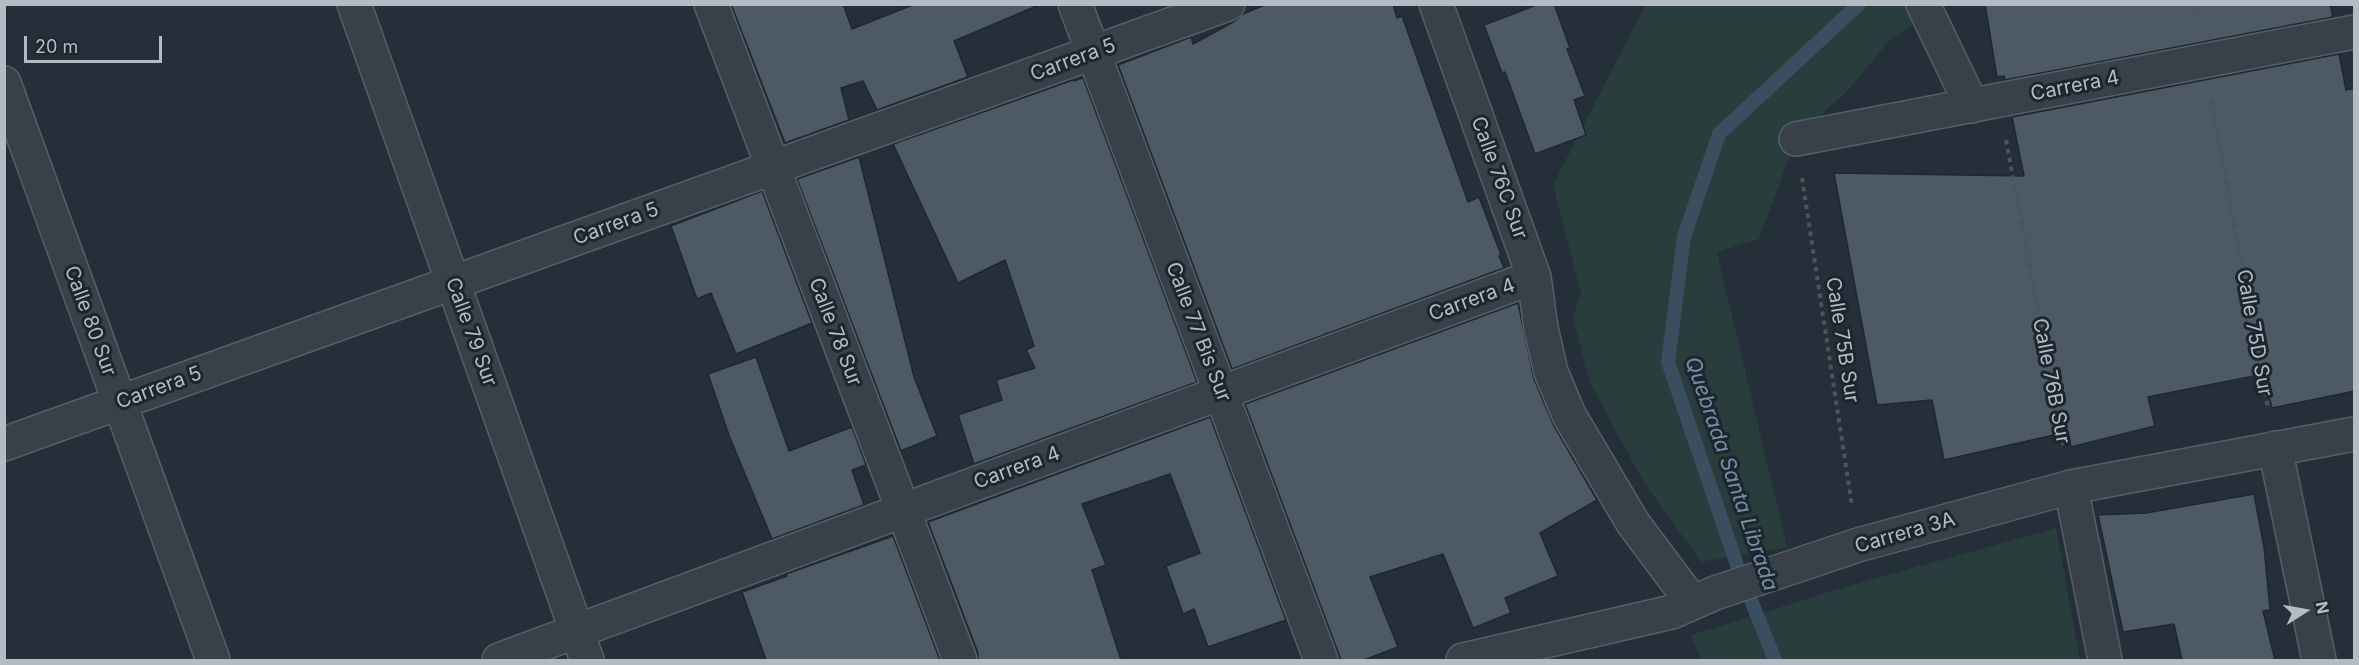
<!DOCTYPE html>
<style>
body{margin:0}
#map{position:relative;width:2359px;height:665px;overflow:hidden;background:#242f39;font-family:Inter,sans-serif}
canvas{display:block}
.frame{position:absolute;inset:0;border:6px solid #b3bcc5;pointer-events:none}
.north{position:absolute;left:2275px;top:581px;width:60px;height:60px;-webkit-text-stroke:4px #1d262e;paint-order:stroke;rotate:79deg;font-size:16px;font-weight:700;line-height:24px;text-align:center;color:#b3bcc5}
.north::after{content:'';display:block;margin:auto;width:21px;height:27px;background:#b3bcc5;clip-path:polygon(50% 0,100% 100%,50% 72%,0 100%)}
.scale{position:absolute;left:24px;top:36px;width:138px;height:27px;box-sizing:border-box;border:3px solid #b3bcc5;border-top:0;padding-left:8px;font-size:18px;line-height:21px;white-space:nowrap;color:#b3bcc5;-webkit-text-stroke:4px #1d262e;paint-order:stroke}
</style>
<div id="map">
<canvas width="2359" height="665"></canvas>
<div class="frame"></div>
<div class="north">N</div>
<div class="scale">20 m</div>
</div>
<script>
const ctx = document.querySelector('canvas').getContext('2d');
ctx.lineJoin = 'round';
function fillPath(path, color) { ctx.fillStyle = color; ctx.fill(path, 'evenodd'); }
function strokePath(path, color, width, dash) { ctx.strokeStyle = color; ctx.lineWidth = width; ctx.lineCap = dash ? 'butt' : 'round'; ctx.setLineDash(dash || []); ctx.stroke(path); }
function drawText(font, color, halo, rows, align = 'center') {
  ctx.font = font + ' Inter,sans-serif'; ctx.lineWidth = 6; ctx.setLineDash([]); ctx.textBaseline = 'middle'; ctx.strokeStyle = halo; ctx.fillStyle = color; for (const [text, x, y, turn = 0] of rows) {
    ctx.save(); ctx.translate(x, y); ctx.rotate((+turn || 0) * Math.PI / 180); ctx.textAlign = isNaN(turn) ? turn : align; if (halo) ctx.strokeText(text, 0, 0); ctx.fillText(text, 0, 0); ctx.restore();
  }
}
const green = new Path2D(`
 M1652,4L1943,5L1889,41L1849,89L1796,139L1759,239L1717,252L1787,547L1701,562L1643,481L1590,383L1573,317L1581,293L1553,185L1644,7Z
 M2056,528L2080,660H1701L1691,635L1848,586Z`);
const stream = new Path2D(`
 M1775,660L1737,565L1668,362L1684,237L1719,134L1859,4`);
const building = new Path2D(`
 M731,4H843L852,29L915,4L1039,5L954,41L968,77L877,110L863,81L841,88L849,120L785,143Z
 M1267,4H1393L1397,18L1402,16L1468,202L1479,197L1501,255L1499,256L1504,268L1232,369L1118,65L1191,37L1193,44L1235,21L1243,14Z
 M1539,4H1554L1570,48L1567,49L1585,96L1574,100L1586,135L1535,154L1505,72L1502,73L1484,25Z
 M1985,4H2330L2333,17L2005,80L2004,76L1997,77Z
 M2339,54L2346,90L2355,88V391L2272,408L2264,374L2148,397L2155,426L2071,447L2067,432L1944,460L1932,400L1877,405L1834,173L2024,176L2012,117Z
 M1083,78L1197,382L974,464L958,415L1002,400L996,380L1035,368L1026,350L1034,346L1005,260L958,283L893,144L1073,80L1074,81Z
 M859,157L914,377L937,436L901,451L797,179Z
 M762,191L812,323L736,354L711,293L697,299L671,226Z
 M1518,303L1534,379L1553,424L1597,500L1540,533L1558,576L1505,598L1511,613L1473,628L1443,554L1370,577L1398,647L1364,660H1341L1245,404Z
 M756,357L789,451L852,427L866,465L852,470L864,505L772,539L730,438L708,374Z
 M1210,417L1286,620L1208,647L1194,609L1183,614L1166,566L1200,553L1170,474L1082,504L1106,565L1092,570L1121,660H978V653L928,522Z
 M2254,494L2264,547L2270,610L2263,611L2275,660H2182L2174,624L2123,632L2098,515L2146,513Z
 M893,536L940,660H766L742,592L787,576L786,574Z`);
const path = new Path2D(`
 M2196,4L2198,22
 M2211,100L2268,408
 M2006,140L2064,448
 M1802,178L1852,506`);
const minor = new Path2D(`
 M354,4L587,660
 M711,4L960,660
 M1075,4L1321,660
 M1436,4L1534,277L1541,328L1551,372L1569,415L1633,523L1692,602
 M1923,4L1972,106
 M4,83L213,660
 M1796,139L2354,32
 M4,444L1228,4
 M2275,448L2319,660
 M2071,487L2105,660
 M499,660L1534,277
 M1463,660L1672,612L1715,593L1858,545L2071,487L2354,434`);
const streetNames = [
 ["Carrera 5",1073,60,-20],
 ["Carrera 4",2075,86,-11],
 ["Calle 76C Sur",1499,178,70],
 ["Carrera 5",616,224,-20],
 ["Carrera 4",1472,300,-20],
 ["Calle 80 Sur",90,321,70],
 ["Calle 79 Sur",471,332,70],
 ["Calle 78 Sur",835,332,69],
 ["Calle 77 Bis Sur",1198,332,69],
 ["Calle 75D Sur",2254,333,80],
 ["Calle 75B Sur",1842,340,81],
 ["Calle 76B Sur",2051,381,79],
 ["Carrera 5",159,388,-20],
 ["Carrera 4",1017,468,-20],
 ["Carrera 3A",1905,533,-16]
];
const waterNames = [
 ["Quebrada Santa Librada",1731,474,71]
];
fillPath(green, '#293d3c');
strokePath(stream, '#3b4e60', 14);
fillPath(building, '#4d5964');
strokePath(building, '#1f2830', 1.5);
strokePath(minor, '#565f67', 36);
strokePath(path, '#465859', 4, [4.5, 4.5]);
strokePath(minor, '#384149', 33);
drawText('20px', '#b3bcc5', '#1d262e', streetNames);
drawText('italic 21px', '#768fa6', '#1d262e', waterNames);
</script>
